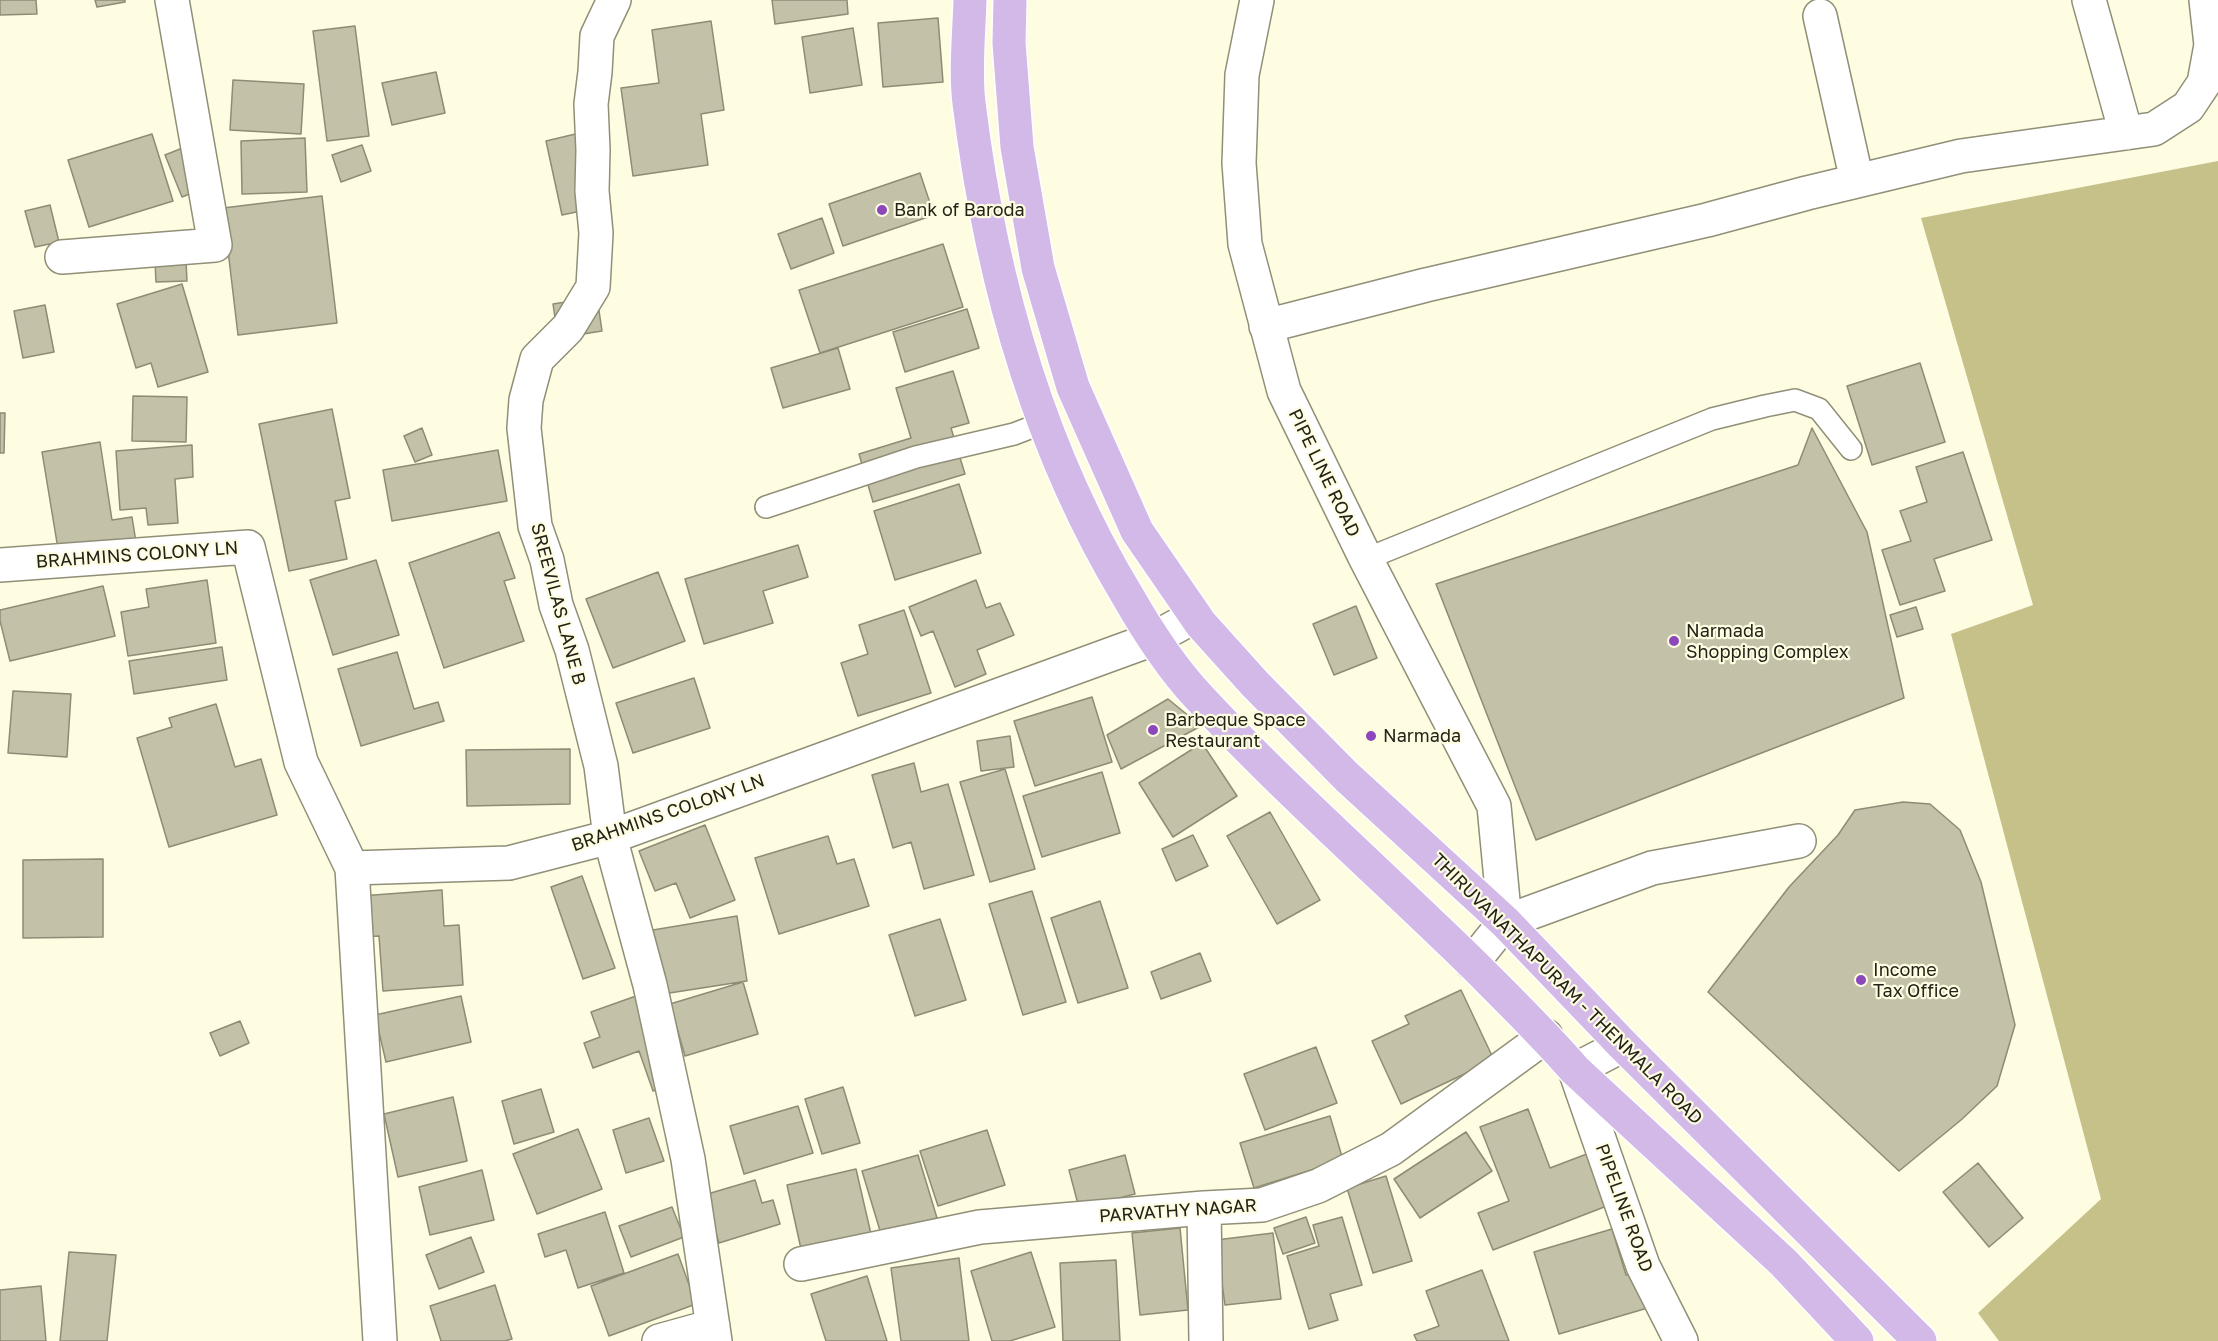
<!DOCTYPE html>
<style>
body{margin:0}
canvas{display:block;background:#fefce1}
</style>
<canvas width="2218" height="1341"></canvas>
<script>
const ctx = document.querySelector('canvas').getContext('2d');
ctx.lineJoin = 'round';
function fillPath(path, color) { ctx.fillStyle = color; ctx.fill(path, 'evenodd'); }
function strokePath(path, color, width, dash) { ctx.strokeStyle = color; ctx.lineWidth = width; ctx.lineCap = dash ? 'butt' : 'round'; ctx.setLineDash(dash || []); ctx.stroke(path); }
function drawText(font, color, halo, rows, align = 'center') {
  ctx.font = font + ' "Golos Text",sans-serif'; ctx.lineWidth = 4.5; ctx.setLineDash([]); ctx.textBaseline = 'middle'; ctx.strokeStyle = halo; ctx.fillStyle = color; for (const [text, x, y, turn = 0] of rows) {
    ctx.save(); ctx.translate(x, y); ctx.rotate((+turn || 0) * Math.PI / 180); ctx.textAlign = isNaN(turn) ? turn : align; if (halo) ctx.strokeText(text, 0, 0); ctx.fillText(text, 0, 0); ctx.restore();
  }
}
const forest = new Path2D(`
 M2218,161V1341H1999L1978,1313L2101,1199L1951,634L2033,605L1921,218Z`);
const building = new Path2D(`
 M0,0H36L37,14L0,15Z
 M95,0H125V2L97,7Z
 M772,0H847L848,14L775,24Z
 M938,18L943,82L883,87L878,23Z
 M711,21L724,110L701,114L708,165L633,176L621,88L659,83L652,30Z
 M355,26L369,136L327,141L313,31Z
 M853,28L862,85L810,93L802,37Z
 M436,72L445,113L392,125L382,83Z
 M233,80L304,84L301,134L230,130Z
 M588,131L605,206L562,215L546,141Z
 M152,134L173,201L89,227L68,160Z
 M305,138L307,192L242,194L241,141Z
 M362,145L371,171L341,182L332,155Z
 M185,147L202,189L182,197L165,155Z
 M920,173L934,215L843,246L829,204Z
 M322,196L337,323L238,335L223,208Z
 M50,205L59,242L35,247L25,211Z
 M822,218L834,253L791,269L778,234Z
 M943,244L963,307L820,353L799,290Z
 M186,261L187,281L156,282L155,262Z
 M182,284L208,372L158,387L151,363L136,368L117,304Z
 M597,297L602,331L558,338L553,304Z
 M45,305L54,352L23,358L14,311Z
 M967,309L979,348L905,372L893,332Z
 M838,348L850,389L783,408L771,368Z
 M1920,363L1945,442L1872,465L1847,386Z
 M953,371L969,423L951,428L965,474L873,502L859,454L911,438L896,388Z
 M133,396L187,397L186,442L132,441Z
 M332,409L350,498L335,501L347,559L289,571L259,424Z
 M0,413H5L4,453H0Z
 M422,428L432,455L415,462L404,436Z
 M1812,428L1867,532L1904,698L1536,840L1436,584L1798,465Z
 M100,442L112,520L132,517L136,542L59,555L42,452Z
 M192,445L193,477L175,479L178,523L148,525L146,508L120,510L116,451Z
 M498,450L507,501L392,521L383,470Z
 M1963,452L1992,540L1934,559L1945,591L1900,605L1882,550L1911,541L1900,511L1927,502L1916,467Z
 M959,484L981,553L895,580L874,511Z
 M499,532L515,578L504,581L524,641L444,668L409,563Z
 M798,545L808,577L763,591L773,623L704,644L685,579Z
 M376,560L399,635L333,655L310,580Z
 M658,572L685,641L613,668L586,599Z
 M207,580L216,643L128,656L121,612L149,607L146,589Z
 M976,580L986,608L1000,603L1014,635L977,650L986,674L955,687L933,631L921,636L909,607Z
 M103,586L115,636L10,661L0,621V610Z
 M1356,606L1377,658L1334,675L1313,624Z
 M1916,607L1923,629L1897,637L1890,615Z
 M904,610L931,693L858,716L841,663L868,654L859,625Z
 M222,647L227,680L134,694L129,661Z
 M397,652L414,709L438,702L444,721L361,746L338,669Z
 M694,678L710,728L633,753L616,703Z
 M13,691L71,694L67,757L8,753Z
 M1092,697L1112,762L1035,786L1014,721Z
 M1168,699L1201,726L1121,769L1107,735Z
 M216,704L235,767L261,759L277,815L169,847L137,738L172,727L169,718Z
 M1010,736L1014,767L981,771L977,741Z
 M1202,743L1237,796L1173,837L1139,783Z
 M570,749V804L467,806L466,750Z
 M914,763L921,792L948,784L974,875L924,889L911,842L893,848L872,775Z
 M1005,769L1035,869L990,882L960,782Z
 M1102,772L1120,833L1042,857L1023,796Z
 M1903,802L1930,804L1960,830L1981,882L2015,1025L1997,1086L1961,1120L1899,1171L1708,992L1789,887L1838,835L1855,810Z
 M1270,812L1320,900L1277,924L1227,836Z
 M705,825L735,900L690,918L676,883L655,891L639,851Z
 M1193,835L1208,866L1176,881L1162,849Z
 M828,836L837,864L854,859L869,906L779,934L755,858Z
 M103,859V937L23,938V860Z
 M582,876L615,968L583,979L551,887Z
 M442,890L444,926L459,925L463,985L383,991L379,936L363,937L360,896Z
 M1032,891L1066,1002L1023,1015L989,904Z
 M1100,901L1128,988L1078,1003L1051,918Z
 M737,916L747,981L663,994L653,930Z
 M940,919L966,1000L915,1016L889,935Z
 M1200,953L1211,981L1161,999L1151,972Z
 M743,982L758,1034L685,1056L670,1004Z
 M1461,990L1494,1060L1401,1104L1372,1041L1409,1024L1405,1016Z
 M461,996L471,1042L386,1062L375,1015Z
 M636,996L669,1086L653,1091L639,1051L593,1068L584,1043L600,1037L591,1012Z
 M240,1021L249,1043L220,1056L210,1033Z
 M1316,1047L1337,1103L1265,1130L1244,1074Z
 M843,1087L860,1143L822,1154L805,1099Z
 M541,1089L554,1132L514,1144L502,1101Z
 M453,1097L467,1161L398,1177L384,1114Z
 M798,1106L813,1153L744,1174L730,1126Z
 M1528,1109L1550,1168L1592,1152L1612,1204L1493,1250L1478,1213L1509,1201L1480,1127Z
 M1330,1116L1343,1160L1254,1188L1240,1143Z
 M649,1118L664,1161L626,1173L613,1130Z
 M578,1129L602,1189L537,1214L513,1154Z
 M987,1130L1005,1185L938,1206L920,1151Z
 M1466,1132L1492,1171L1420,1218L1394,1179Z
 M918,1155L937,1218L881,1234L862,1171Z
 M1125,1155L1135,1194L1079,1208L1069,1170Z
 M1978,1163L2023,1218L1989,1247L1943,1192Z
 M856,1169L871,1234L801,1249L787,1185Z
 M482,1170L494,1220L430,1235L419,1187Z
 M1386,1176L1412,1261L1373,1273L1347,1188Z
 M755,1180L762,1203L773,1200L780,1224L719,1243L704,1195Z
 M672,1207L684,1237L631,1257L619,1226Z
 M605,1212L624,1273L578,1288L566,1250L545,1257L538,1234Z
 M1306,1217L1315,1243L1283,1254L1274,1228Z
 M1342,1217L1362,1285L1330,1294L1338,1320L1309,1329L1287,1256L1319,1246L1313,1225Z
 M1180,1228L1188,1310L1140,1315L1132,1233Z
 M1612,1229L1626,1275L1640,1271L1651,1307L1559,1334L1534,1252Z
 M1273,1233L1281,1299L1225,1305L1216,1240Z
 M471,1237L484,1272L439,1289L426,1255Z
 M69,1252L116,1255L107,1341H60Z
 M1031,1252L1055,1327L1010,1341H992L971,1271Z
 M678,1254L696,1304L609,1336L591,1286Z
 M959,1258L969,1341H901L891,1268Z
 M1116,1260L1120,1341H1063L1060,1263Z
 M1482,1270L1509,1341H1417L1414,1335L1439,1326L1426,1291Z
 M867,1276L887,1341H826L811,1294Z
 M495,1285L512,1339L505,1341H441L430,1306Z
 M41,1286L46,1341H0V1290Z`);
const service = new Path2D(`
 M766,507L916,457L1014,434L1045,422
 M1366,559L1712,419L1765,406L1795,400L1819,409L1851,449`);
const minor = new Path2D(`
 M614,0L597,36L595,72L591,104L593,150L592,191L596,233L593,287L568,328L537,359L526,400L524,428L535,526L547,560L556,605L572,650L601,766L610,837L650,985L688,1159L715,1341
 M1257,0L1242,75L1239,163L1245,244L1284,391L1366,559L1494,806L1505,922
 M2089,0L2126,133
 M1820,16L1857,181
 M62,257L215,245L172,0
 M1266,326L1426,285L1707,220L1807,193L1961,156L2154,129L2188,107L2204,83L2211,45L2206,0
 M0,565L248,547L301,762L352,868L509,863L610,837L1153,639L1195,616
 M352,868L380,1341
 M1472,963L1505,922L1652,868L1799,841
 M1623,1045L1575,1070L1643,1266L1681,1341
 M1204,1208L1206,1341
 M801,1264L980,1227L1204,1208L1262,1205L1318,1186L1391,1149L1546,1036
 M659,1341L713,1326`);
const primary = new Path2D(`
 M970,0C969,33 965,71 969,103C990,274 1037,446 1127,595C1147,630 1169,665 1197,695C1284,789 1381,874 1473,964C1508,999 1543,1033 1575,1070L1784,1263L1857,1341
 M1010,0L1009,43L1017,147L1038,268L1073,387L1137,531L1201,624L1255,684L1347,777L1505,922L1623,1045L1920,1341`);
const markers = [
 [882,210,6,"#8b47bb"],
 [1674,641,6,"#8b47bb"],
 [1153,730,6,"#8b47bb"],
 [1371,736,6,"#8b47bb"],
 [1861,980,6,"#8b47bb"]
];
const poiNames = [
 ["Bank of Baroda",894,210],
 ["Narmada",1686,631],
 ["Shopping Complex",1686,652],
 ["Barbeque Space",1165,720],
 ["Restaurant",1165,741],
 ["Narmada",1383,736],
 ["Income",1873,970],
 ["Tax Office",1873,991]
];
const streetNames = [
 ["PIPE LINE ROAD",1324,473,64],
 ["BRAHMINS COLONY LN",137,555,-4],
 ["SREEVILAS LANE B",558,604,75],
 ["BRAHMINS COLONY LN",668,813,-19],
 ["THIRUVANATHAPURAM - THENMALA ROAD",1567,989,45],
 ["PIPELINE ROAD",1624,1208,70],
 ["PARVATHY NAGAR",1178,1211,-4]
];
fillPath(forest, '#c6c189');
fillPath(building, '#c3c1a8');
strokePath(building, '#8e8c74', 1.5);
strokePath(service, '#918f77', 24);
strokePath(minor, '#918f77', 36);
strokePath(primary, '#fff', 36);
strokePath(service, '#fff', 21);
strokePath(minor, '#fff', 33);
strokePath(primary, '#d2b9e8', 33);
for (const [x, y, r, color] of markers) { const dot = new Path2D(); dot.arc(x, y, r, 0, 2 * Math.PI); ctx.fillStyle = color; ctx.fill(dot); strokePath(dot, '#fefce1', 2); }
drawText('18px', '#242319', '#fefce1', poiNames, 'left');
drawText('18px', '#242319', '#fefce1', streetNames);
</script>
